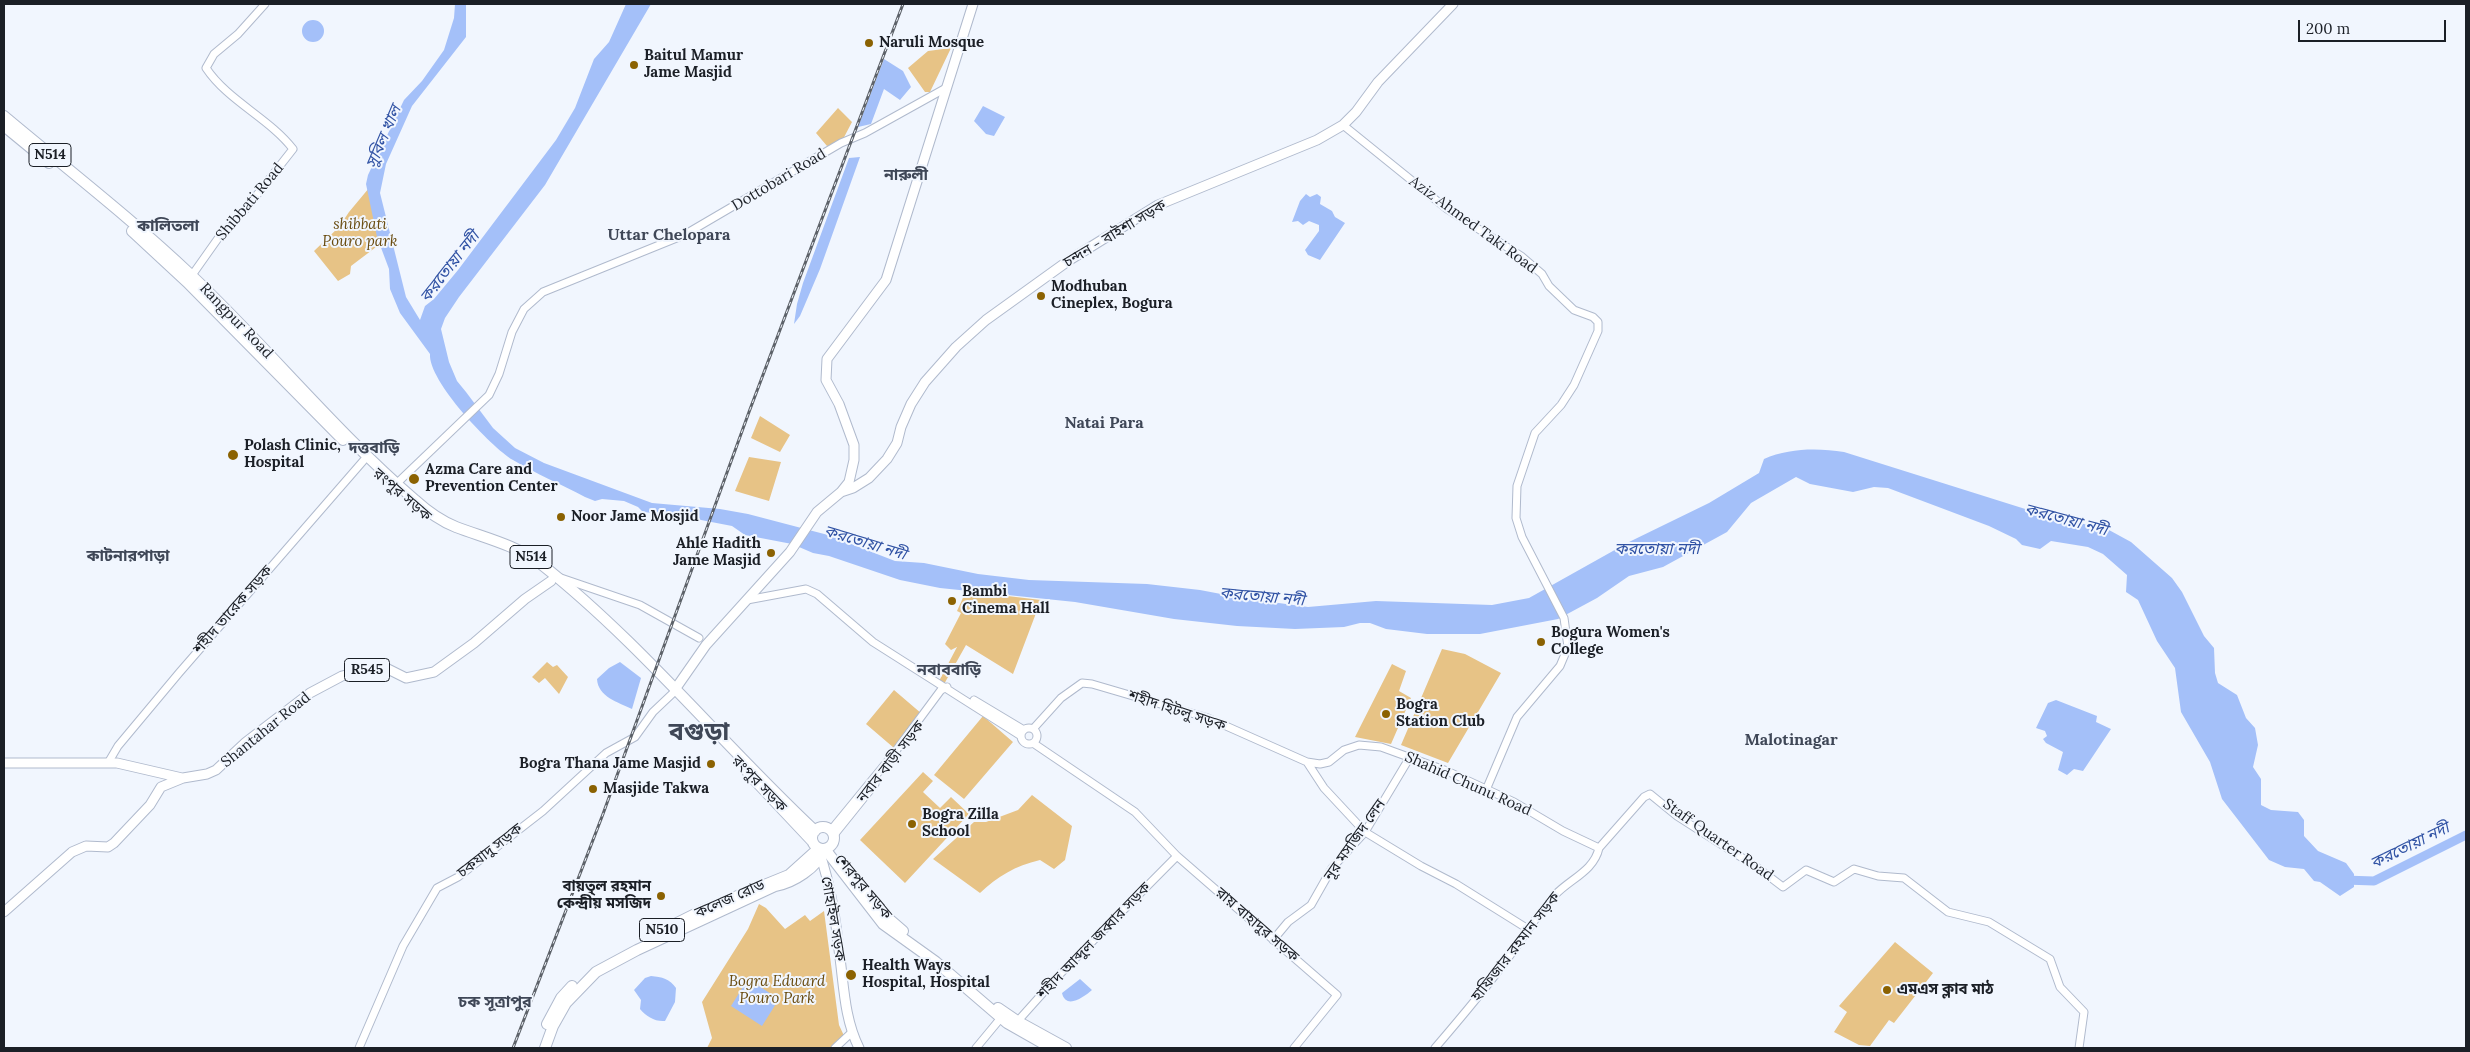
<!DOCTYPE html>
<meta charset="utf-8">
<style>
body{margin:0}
#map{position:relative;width:2470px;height:1052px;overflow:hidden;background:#f1f6fe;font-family:Lora,serif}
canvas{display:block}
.frame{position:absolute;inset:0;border:5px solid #1b1f26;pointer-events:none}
.scale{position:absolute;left:2298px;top:20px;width:148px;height:22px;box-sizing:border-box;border:2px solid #1b1f26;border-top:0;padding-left:6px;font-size:15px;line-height:18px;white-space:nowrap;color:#1b1f26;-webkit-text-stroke:4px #f1f6fe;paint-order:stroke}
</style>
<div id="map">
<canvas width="2470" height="1052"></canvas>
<div class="frame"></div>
<div class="scale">200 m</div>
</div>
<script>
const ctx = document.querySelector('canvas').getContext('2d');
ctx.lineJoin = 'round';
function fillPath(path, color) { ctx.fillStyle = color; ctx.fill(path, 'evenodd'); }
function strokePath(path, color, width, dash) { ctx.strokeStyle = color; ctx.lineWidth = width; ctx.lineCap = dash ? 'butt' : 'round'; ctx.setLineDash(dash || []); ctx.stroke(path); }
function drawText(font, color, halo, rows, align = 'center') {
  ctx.font = font + ' Lora,"Noto Sans Bengali",serif'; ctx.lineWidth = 4; ctx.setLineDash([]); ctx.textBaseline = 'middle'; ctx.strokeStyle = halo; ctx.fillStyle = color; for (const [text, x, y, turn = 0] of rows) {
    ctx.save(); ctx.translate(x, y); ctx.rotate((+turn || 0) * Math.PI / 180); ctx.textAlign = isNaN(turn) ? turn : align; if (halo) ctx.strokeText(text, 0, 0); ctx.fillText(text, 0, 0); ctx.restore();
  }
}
const green = new Path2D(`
 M951,48L930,92H925L908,68L928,51Z
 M838,108L852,122L841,143L827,146L816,133Z
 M369,188L384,241L351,266L350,274L338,281L314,251L339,227L349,212Z
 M760,416L790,435L780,452L751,438Z
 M749,457L781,462L769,501L735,491Z
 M966,591L1041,600L1013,674L966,645L943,686L938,683L957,647L951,650L945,644L961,613L957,611Z
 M1442,649L1465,654L1501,673L1448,763L1401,745Z
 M547,662L553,667L557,665L568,677L559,694L545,678L539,683L532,677Z
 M1392,664L1406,671L1399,691L1411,698L1391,744L1355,737Z
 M894,690L922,714L894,748L866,724Z
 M983,716L1013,742L964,799L934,775Z
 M923,772L933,781L923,792L940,808L951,797L969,814L905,883L860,840Z
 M1032,795L1072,826L1065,860L1054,869L1040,860C1015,866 998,876 980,893L933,859L974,822H986L1018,810Z
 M759,904L766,908L785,929L805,915L810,921L824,911L839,1025L845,1038L835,1048H707L712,1038L702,1002L748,929Z
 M1895,942L1933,973L1894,1023L1889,1020L1870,1046L1859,1045L1834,1032L1847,1012L1839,1006Z`);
const water = new Path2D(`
 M455,4H466V37L412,106L386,164L380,193L406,297L420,320L425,306L434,299L458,270L556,140L575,108L594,59L609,42L626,4H651L545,185L459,297L445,318L441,329L449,362L457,381L466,392L493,428L515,448L544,463L652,503L720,509L748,514L828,535L895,561L924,563L978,574L1029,580L1147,584L1200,590L1242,598L1308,607L1376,601L1492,605L1529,598L1629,542L1709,503L1759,473L1764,459C1789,448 1818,448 1844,452L2038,513L2109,530L2131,542L2172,578L2182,592L2204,636L2214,648L2215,673L2218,683L2237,695L2246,718L2255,728L2258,745L2253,767L2261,779V805L2271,810L2298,812L2304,820V836L2318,851L2346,863L2354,874V887L2340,896L2320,882L2314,881L2304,869L2285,867L2269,860L2222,799L2210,762L2181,712L2175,668L2157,641L2138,600L2126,592L2127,575L2103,554L2088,547L2051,541L2040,549L2022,545L2016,539L1989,526L1888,488L1874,487L1853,492L1810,484L1796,477L1751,503L1727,532L1663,567L1629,576L1597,598L1558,619L1480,634H1427L1386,629L1370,623H1360L1344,627L1295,629L1237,626L1174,619L1075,602L940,588L900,580L829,556L813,553L792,544L745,535L732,526L701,520L682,521L662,514L643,512L638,507L624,501L602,499L595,501L585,497C561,484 536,474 513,460C491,447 428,381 430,354L400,313L390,289L389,269L377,237L366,184L368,175L404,100L422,81L444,50L454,18Z
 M302 31a11 11 0 1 1 22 0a11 11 0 1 1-22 0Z
 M884,59L903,71L911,87L900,100L884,89L871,124L858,127Z
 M983,106L1005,117L994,136L986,134L974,121Z
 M860,157L820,269L800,316L794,324L797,304L803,283L849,158Z
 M1306,194L1310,197L1317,194L1321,197L1320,204L1332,211L1335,217L1345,223L1320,260L1308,255L1305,250L1319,231V225L1309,221L1303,225L1298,221L1292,222L1300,201Z
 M620,662L641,678L632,709C618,702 598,697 597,679L609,668Z
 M2056,700L2097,716L2096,722L2111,729L2083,771L2074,769L2067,775L2058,770L2063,752L2046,743L2043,739L2047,736L2045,731L2036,728L2048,703Z
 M651,976C662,977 670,979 676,988L675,1002L665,1021C655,1022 646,1016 640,1009L641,1000L634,990L645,978Z
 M748,979L779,999L762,1026L731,1006Z
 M1080,979L1092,990C1084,997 1066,1010 1062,993Z`);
const river = new Path2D(`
 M2344,880L2374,881L2466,835`);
const minor = new Path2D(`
 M1343,125L1447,209L1521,256L1542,274L1549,286L1574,310L1593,317L1598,322V331L1574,385L1561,405L1535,433L1517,486L1516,518L1522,537L1564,618L1568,647L1560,666L1517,717L1486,790
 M190,278L219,237L245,210L293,149C269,118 228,101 206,68L214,54L238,34L265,4
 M392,488L489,395L499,374L512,332L524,309L543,292L684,235L841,143L865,133L946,88
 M561,578L640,605L699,638
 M747,600L806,589L817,594L873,642L1021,736
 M974,700L1024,730
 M1021 736a8 8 0 1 1 16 0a8 8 0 1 1-16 0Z
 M1033,729L1061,698L1082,683L1092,684L1208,718L1307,762L1320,764L1329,762L1344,750L1359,745L1381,747L1447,771L1514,802L1563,831L1599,848
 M1033,743L1135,812L1177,856L1337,995L1294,1048
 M1307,762L1324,788L1365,832L1421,866L1456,884L1528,929
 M108,763L118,746L179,673L364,460
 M831,830L895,752L941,690L947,687
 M834,835L875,784
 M1273,940L1288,922L1311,905L1332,868L1365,832L1410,757
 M1016,1023L1059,975L1177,856
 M359,1048L403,946L437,888L458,877L543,811L606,753L635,737L653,712L672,694
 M835,1048L851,1033
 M976,1048L1000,1019
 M1435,1048C1459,1020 1483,992 1505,962C1522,940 1536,915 1555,895C1570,879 1594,871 1599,848L1644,797L1650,794L1677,816L1758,868L1783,887L1806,870L1834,882L1854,869L1878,876L1904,878L1948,912L1989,922L2050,959L2060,987L2084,1012L2079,1048`);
const major = new Path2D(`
 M841,492L853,488L869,478L887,459L897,443L901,427L911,404L925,382L956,347L986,320L1068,261L1158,205L1317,140L1343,125L1356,112L1378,82L1453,4
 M676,688L706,645L790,552L817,512L841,492L849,482L854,460V445L839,404L826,380L827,359L886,280L973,4
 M4,763H117L182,778
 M819,851C831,886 836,922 840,958C844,989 845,1020 859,1048
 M4,912L72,852L86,846L108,847L114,843L150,805L161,787L183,778L207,774L216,770L246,742L310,693L342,676L373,668H386L406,678L434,672L474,643L525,599L551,581`);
const highway = new Path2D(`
 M4,116C66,168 132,219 191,275C268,348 335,431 415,500C427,511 441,521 456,527C485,538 516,545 541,564C641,643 722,744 815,831
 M4,126L49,163
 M132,231L187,282L343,440
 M748,773L812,841
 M812 838a11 11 0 1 1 22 0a11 11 0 1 1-22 0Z
 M854,877L888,918L903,931
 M649,937L703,910L789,875L819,848
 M998,1008L1017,1021L1066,1048
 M547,1024L561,998L572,986
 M545,1048L553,1026L566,1003L596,972L637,950L775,886C793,883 817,868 825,849L883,924L936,962L1007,1023L1051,1048`);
const rail = new Path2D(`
 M513,1048L603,814L749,412L903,4`);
const markers = [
 [869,43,5,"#8b6202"],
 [634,65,5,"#8b6202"],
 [1041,296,5,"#8b6202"],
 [233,455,6,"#8b6202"],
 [414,479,6,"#8b6202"],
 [561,517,5,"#8b6202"],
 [771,553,5,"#8b6202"],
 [952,601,5,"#8b6202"],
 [1541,642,5,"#8b6202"],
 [1386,714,5,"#8b6202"],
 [711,764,5,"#8b6202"],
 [593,789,5,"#8b6202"],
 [912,824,5,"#8b6202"],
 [661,896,5,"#8b6202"],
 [851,975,6,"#8b6202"],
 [1887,990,5,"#8b6202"]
];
const shields = [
 [50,155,42],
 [531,557,42],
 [367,670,45],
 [662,930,45]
];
const shieldNames = [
 ["N514",50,155],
 ["N514",531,557],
 ["R545",367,670],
 ["N510",662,930]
];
const poiNames = [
 ["Naruli Mosque",879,43],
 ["Baitul Mamur",644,56],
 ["Jame Masjid",644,73],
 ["Modhuban",1051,287],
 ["Cineplex, Bogura",1051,304],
 ["Polash Clinic,",244,446],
 ["Hospital",244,463],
 ["Azma Care and",425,470],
 ["Prevention Center",425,487],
 ["Noor Jame Mosjid",571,517],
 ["Ahle Hadith",761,544,"right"],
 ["Jame Masjid",761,561,"right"],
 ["Bambi",962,592],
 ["Cinema Hall",962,609],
 ["Bogura Women's",1551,633],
 ["College",1551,650],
 ["Bogra",1396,705],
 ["Station Club",1396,722],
 ["Bogra Thana Jame Masjid",701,764,"right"],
 ["Masjide Takwa",603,789],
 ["Bogra Zilla",922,815],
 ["School",922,832],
 ["বায়তুল রহমান",651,887,"right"],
 ["কেন্দ্রীয় মসজিদ",651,904,"right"],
 ["Health Ways",862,966],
 ["Hospital, Hospital",862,983],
 ["এমএস ক্লাব মাঠ",1897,990]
];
const streetNames = [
 ["Dottobari Road",779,180,-31],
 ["Shibbati Road",250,202,-50],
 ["Aziz Ahmed Taki Road",1473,225,36],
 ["চন্দন - বাইশা সড়ক",1115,234,-31],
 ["Rangpur Road",236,321,46],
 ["রংপুর সড়ক",402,495,41],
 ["শহীদ তারেক সড়ক",233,610,-49],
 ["শহীদ হিটলু সড়ক",1177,711,18],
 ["Shantahar Road",266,730,-39],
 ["নবাব বাড়ী সড়ক",891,762,-52],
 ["রংপুর সড়ক",759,784,46],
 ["Shahid Chunu Road",1468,784,24],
 ["নূর মসজিদ লেন",1355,840,-55],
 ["Staff Quarter Road",1718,840,35],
 ["চকযাদু সড়ক",490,851,-38],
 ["শেরপুর সড়ক",863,887,50],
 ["কলেজ রোড",730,899,-24],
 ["গোহাইল সড়ক",833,919,80],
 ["রায় বাহাদুর সড়ক",1257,925,41],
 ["শহীদ আব্দুল জব্বার সড়ক",1094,941,-46],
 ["হাফিজার রহমান সড়ক",1516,947,-52]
];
const parkNames = [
 ["shibbati",360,225],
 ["Pouro park",360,242],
 ["Bogra Edward",777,982],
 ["Pouro Park",777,999]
];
const waterNames = [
 ["সুবিল খাল",384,137,-67],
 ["করতোয়া নদী",450,267,-52],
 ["করতোয়া নদী",2066,520,15],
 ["করতোয়া নদী",865,543,17],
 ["করতোয়া নদী",1657,549],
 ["করতোয়া নদী",1262,597,5],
 ["করতোয়া নদী",2410,846,-26]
];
const neighbourhoodNames = [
 ["নারুলী",906,175],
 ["কালিতলা",168,226],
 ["Uttar Chelopara",669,235],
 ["Natai Para",1104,423],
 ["দত্তবাড়ি",374,448],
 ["কাটনারপাড়া",128,556],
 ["নবাববাড়ি",949,670],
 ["Malotinagar",1791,740],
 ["চক সূত্রাপুর",495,1002]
];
const townNames = [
 ["বগুড়া",699,733]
];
fillPath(green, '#e7c386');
fillPath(water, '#a4c0f9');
strokePath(river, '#a4c0f9', 9);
strokePath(minor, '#b0bacd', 9);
strokePath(major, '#b0bacd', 11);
strokePath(highway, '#b0bacd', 12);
strokePath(minor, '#fff', 7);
strokePath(major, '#fff', 9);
strokePath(highway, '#fff', 10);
strokePath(rail, '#5d6269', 3);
strokePath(rail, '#f1f6fe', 1, [4]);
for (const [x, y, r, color] of markers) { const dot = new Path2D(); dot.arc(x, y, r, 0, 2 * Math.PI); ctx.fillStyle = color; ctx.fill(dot); strokePath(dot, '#f1f6fe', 2); }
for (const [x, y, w] of shields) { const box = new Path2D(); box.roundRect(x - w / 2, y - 11.5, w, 23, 4); ctx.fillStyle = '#f1f6fe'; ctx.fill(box); strokePath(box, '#1b1f26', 1); }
drawText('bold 14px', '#1b1f26', null, shieldNames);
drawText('bold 15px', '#1b1f26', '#f1f6fe', poiNames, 'left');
drawText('15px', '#1b1f26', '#f1f6fe', streetNames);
drawText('italic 15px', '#694b0f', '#f1f6fe', parkNames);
drawText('italic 16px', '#3052a4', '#f1f6fe', waterNames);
drawText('bold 16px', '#3f4757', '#f1f6fe', neighbourhoodNames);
drawText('bold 25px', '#3f4757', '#f1f6fe', townNames);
</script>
